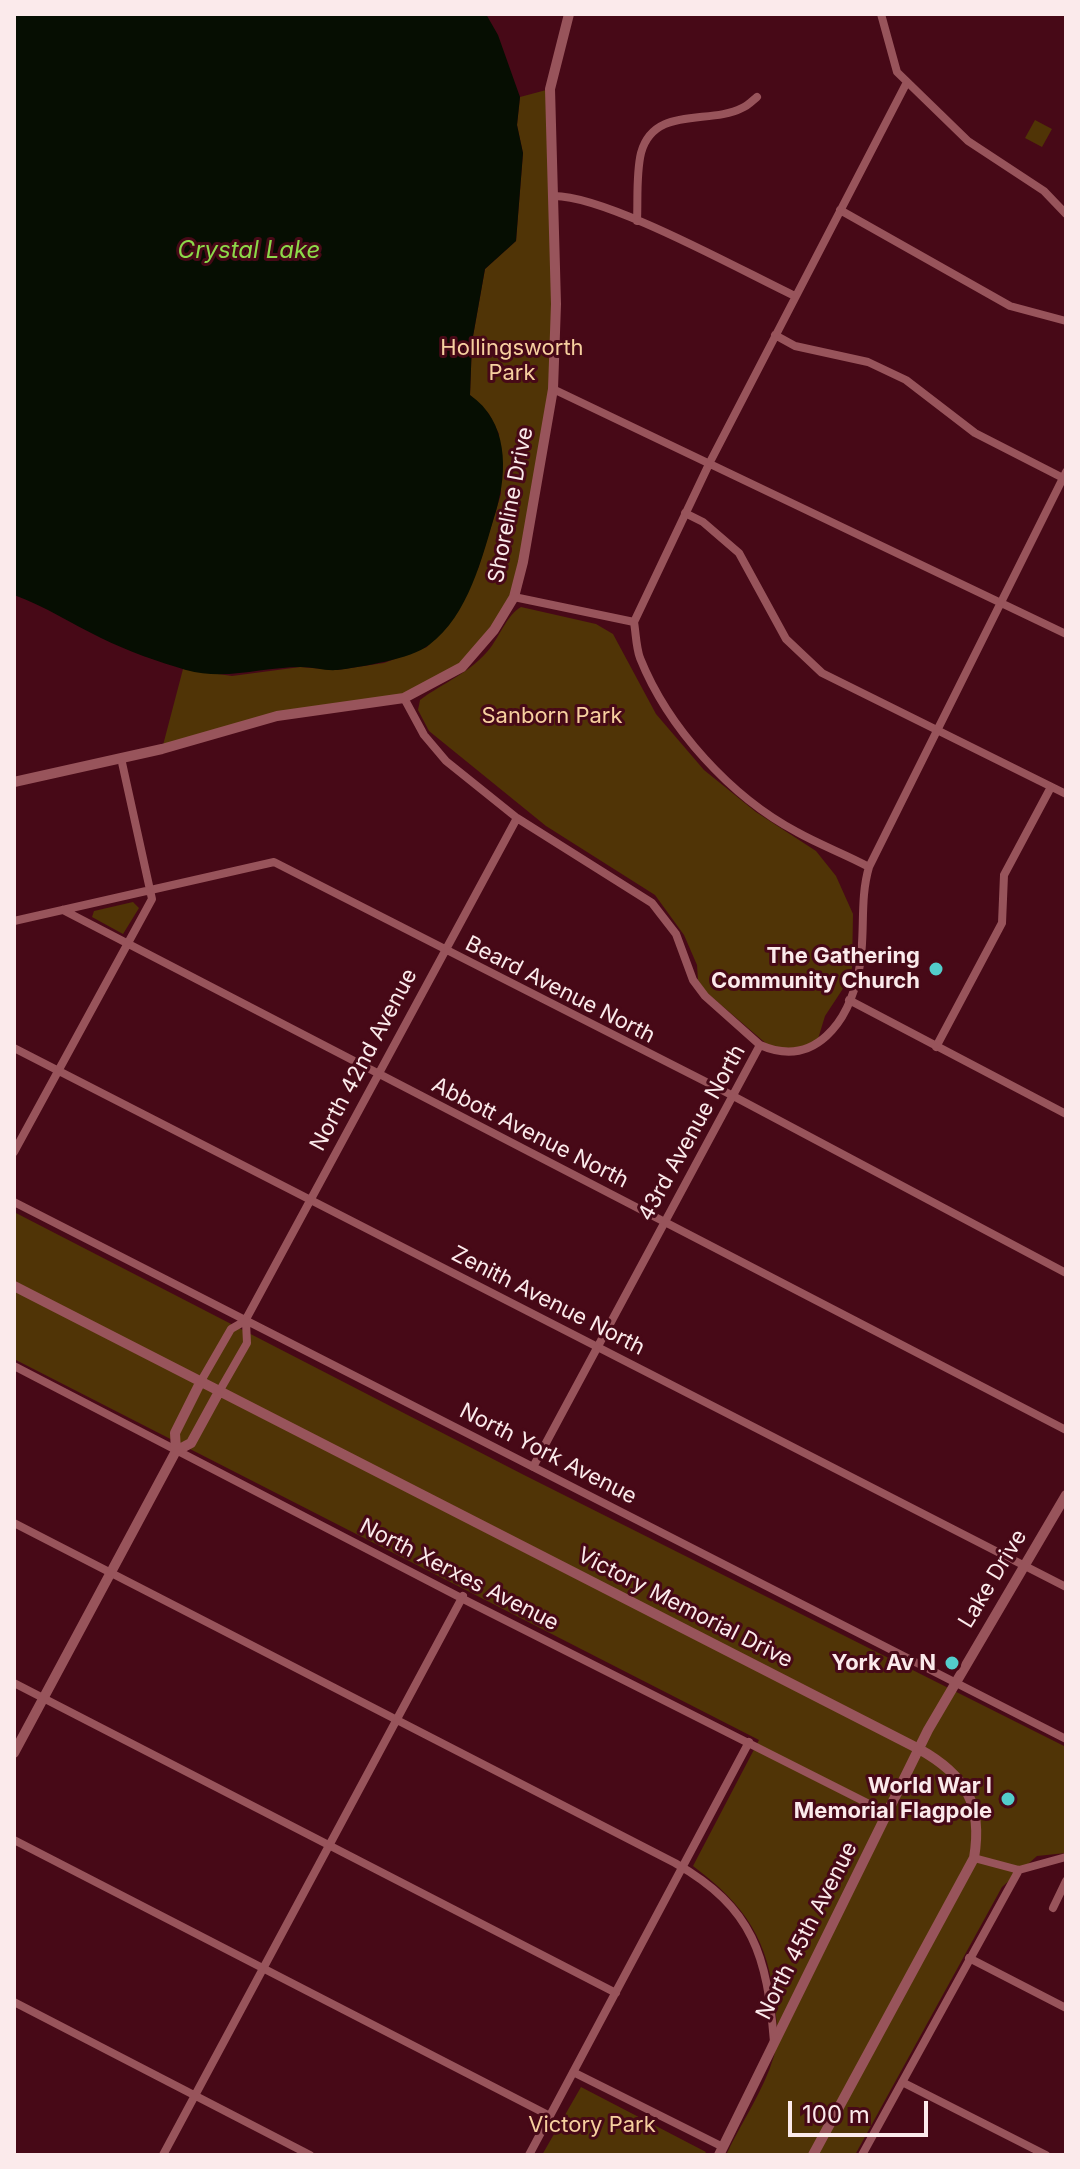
<!DOCTYPE html>
<meta charset="utf-8">
<style>
body{margin:0}
#map{position:relative;width:1080px;height:2169px;overflow:hidden;background:#470917;font-family:Inter,sans-serif}
canvas{display:block}
.frame{position:absolute;inset:0;border:16px solid #fbeaeb;pointer-events:none}
.scale{position:absolute;left:788px;top:2101px;width:140px;height:36px;box-sizing:border-box;border:4px solid #fbeaeb;border-top:0;padding-left:10px;font-size:24px;line-height:28px;white-space:nowrap;color:#fbeaeb;-webkit-text-stroke:6px #470917;paint-order:stroke}
</style>
<div id="map">
<canvas width="1080" height="2169"></canvas>
<div class="frame"></div>
<div class="scale">100 m</div>
</div>
<script>
const ctx = document.querySelector('canvas').getContext('2d');
ctx.lineJoin = 'round';
function fillPath(path, color) { ctx.fillStyle = color; ctx.fill(path, 'evenodd'); }
function strokePath(path, color, width, dash) { ctx.strokeStyle = color; ctx.lineWidth = width; ctx.lineCap = dash ? 'butt' : 'round'; ctx.setLineDash(dash || []); ctx.stroke(path); }
function drawText(font, color, halo, rows, align = 'center') {
  ctx.font = font + ' Inter,sans-serif'; ctx.lineWidth = 6; ctx.setLineDash([]); ctx.textBaseline = 'middle'; ctx.strokeStyle = halo; ctx.fillStyle = color; for (const [text, x, y, turn = 0] of rows) {
    ctx.save(); ctx.translate(x, y); ctx.rotate((+turn || 0) * Math.PI / 180); ctx.textAlign = isNaN(turn) ? turn : align; if (halo) ctx.strokeText(text, 0, 0); ctx.fillText(text, 0, 0); ctx.restore();
  }
}
const green = new Path2D(`
 M550,89L553,389L514,597L462,667L404,698L277,716L162,749L183,669L232,676L300,667L337,670L384,663L427,647L478,569L501,494L499,434L489,414L470,395L472,342L485,269L516,241L523,153L517,125L520,97Z
 M1035,120L1052,129L1042,147L1025,138Z
 M521,607L596,624L613,634L656,714L704,770L756,812L816,851L836,876L853,914L852,968L846,984L825,1016L818,1039L801,1052L769,1046L706,992L698,980L697,965L684,935L655,895L546,826L429,731L418,710L420,700C444,682 471,673 491,647C500,635 508,614 521,607Z
 M133,902L139,908L123,934L92,917L94,911Z
 M14,1212L524,1475L1066,1747V1853L1037,1856L1002,1887L855,2155H726C741,2123 764,2090 774,2056C779,2040 777,2024 775,2007C769,1940 746,1906 693,1866L759,1740L14,1359Z
 M581,2087L706,2152L704,2155H542Z`);
const water = new Path2D(`
 M14,14H486L498,35L520,97L517,125L523,153L516,241L485,269L472,342L470,395C508,421 508,471 496,511C482,557 469,615 429,645C411,659 361,667 337,670C325,671 313,667 301,667C261,667 226,681 186,670C159,662 127,651 101,638C72,624 45,606 14,595Z`);
const minor = new Path2D(`
 M881,14L897,72L968,141L1044,191L1066,214
 M553,196C606,195 742,271 795,296
 M840,210L1010,306L1066,321
 M637,221C638,199 636,174 641,153C654,105 710,125 742,108C748,106 753,100 757,97
 M775,335L795,346L868,362L906,380L975,433L1065,479
 M553,389L1066,634
 M685,513L703,522L739,553L786,639L822,673L1066,794
 M514,597L634,622C636,634 636,647 640,658C668,728 731,797 797,832C820,845 845,854 869,867
 M634,622L710,462L907,82
 M404,698L424,735L446,761L517,818L652,903L676,934L693,980L705,996L760,1045
 M63,910L1066,1430
 M14,921L274,862L720,1089L1066,1273
 M849,1000L1066,1114
 M936,1047L1002,923L1004,875L1051,787
 M14,1048L1066,1587
 M14,1152L152,899L121,758
 M14,1202L1066,1739
 M14,1366L469,1602L889,1814
 M201,1381L231,1329L245,1321L517,818
 M220,1390L247,1343L246,1322
 M533,1467L760,1045C815,1069 849,1022 859,970C866,935 859,901 869,867L1066,472
 M14,1523L675,1863C754,1908 767,1956 774,2042
 M14,1683L616,1993
 M14,1840L550,2116
 M974,1858L1019,1870L1066,1857
 M1053,1908L1066,1881
 M969,1958L1066,2008
 M14,2002L310,2155
 M573,2072L723,2147
 M902,2082L1046,2155
 M163,2155L463,1596
 M529,2155L749,1742
 M862,2155L1019,1870`);
const tertiary = new Path2D(`
 M14,782L162,749L277,716L404,698L462,667L494,630L514,597L523,562L553,389L556,304L550,89L569,14
 M14,1286L919,1749C966,1775 983,1805 974,1858L813,2155
 M176,1451L191,1443L220,1390
 M14,1753L176,1451L175,1433L201,1381
 M719,2155L928,1730L1066,1495`);
const markers = [
 [936,969,8,"#53cdcb"],
 [952,1663,8,"#53cdcb"],
 [1008,1799,8,"#53cdcb"]
];
const parkNames = [
 ["Hollingsworth",512,348],
 ["Park",512,373],
 ["Sanborn Park",552,716],
 ["Victory Park",592,2125]
];
const streetNames = [
 ["Shoreline Drive",511,505,-79],
 ["Beard Avenue North",560,990,27],
 ["North 42nd Avenue",364,1060,-62],
 ["Abbott Avenue North",530,1133,27],
 ["43rd Avenue North",692,1133,-61],
 ["Zenith Avenue North",548,1301,27],
 ["North York Avenue",548,1454,27],
 ["North Xerxes Avenue",459,1575,27],
 ["Lake Drive",993,1579,-59],
 ["Victory Memorial Drive",685,1608,27],
 ["North 45th Avenue",807,1931,-63]
];
const poiNames = [
 ["The Gathering",920,956],
 ["Community Church",920,981],
 ["York Av N",936,1663],
 ["World War Ⅰ",992,1786],
 ["Memorial Flagpole",992,1811]
];
const waterNames = [
 ["Crystal Lake",249,251]
];
fillPath(green, '#503406');
fillPath(water, '#060e02');
strokePath(minor, '#98545b', 8);
strokePath(tertiary, '#98545b', 10);
for (const [x, y, r, color] of markers) { const dot = new Path2D(); dot.arc(x, y, r, 0, 2 * Math.PI); ctx.fillStyle = color; ctx.fill(dot); strokePath(dot, '#470917', 3); }
drawText('22px', '#f6d09f', '#470917', parkNames);
drawText('22px', '#fbeaeb', '#470917', streetNames);
drawText('bold 22px', '#fbeaeb', '#470917', poiNames, 'right');
drawText('italic 24px', '#8cd949', '#470917', waterNames);
</script>
